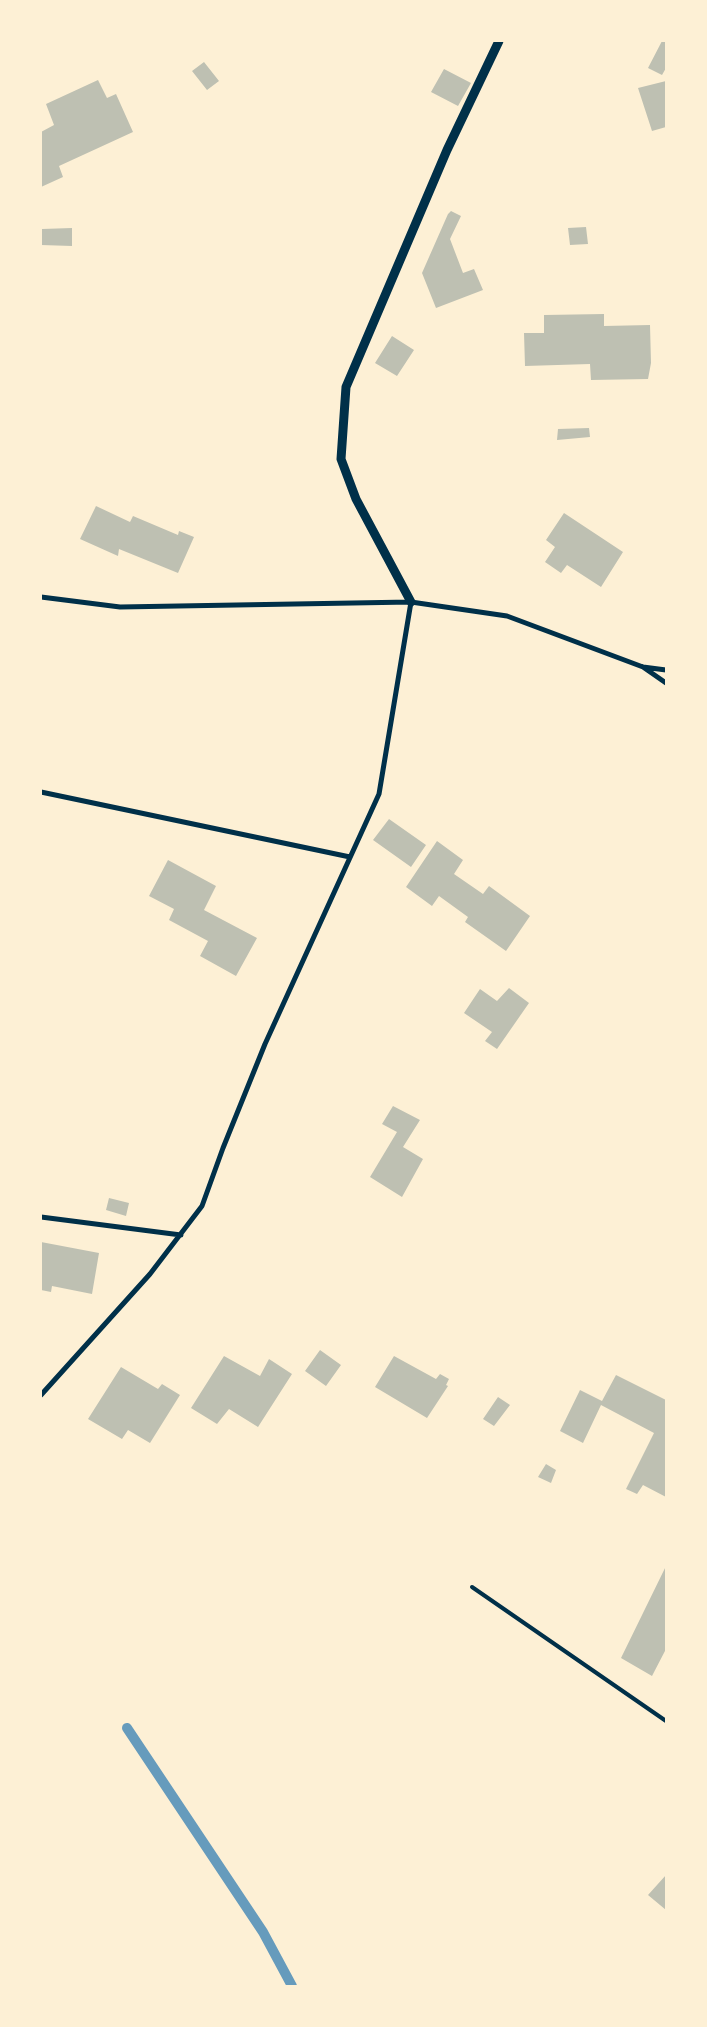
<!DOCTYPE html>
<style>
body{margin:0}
#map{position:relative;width:707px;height:2027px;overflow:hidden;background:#fdf0d5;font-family:Raleway,sans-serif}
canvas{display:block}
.frame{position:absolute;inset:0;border:42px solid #fdf0d5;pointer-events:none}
</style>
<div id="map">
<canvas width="707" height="2027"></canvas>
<div class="frame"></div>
</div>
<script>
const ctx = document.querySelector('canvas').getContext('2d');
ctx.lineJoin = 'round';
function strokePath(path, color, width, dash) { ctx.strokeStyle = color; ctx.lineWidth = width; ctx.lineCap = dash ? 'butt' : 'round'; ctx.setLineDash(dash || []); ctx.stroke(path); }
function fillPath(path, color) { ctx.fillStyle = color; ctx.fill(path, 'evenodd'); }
const stream = new Path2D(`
 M127,1728L263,1932L292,1986`);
const building = new Path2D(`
 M662,41H666V68L662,75L648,68Z
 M204,62L219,81L207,90L192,71Z
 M444,69L471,83L458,106L431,92Z
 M98,80L107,98L116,94L133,132L59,166L63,177L41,187V132L54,125L46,104Z
 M666,81V127L652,131L638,88Z
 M451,211L461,216L450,239L463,273L474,269L483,290L436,308L422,273L448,214Z
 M586,227L588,244L570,245L568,228Z
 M72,228V246L41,245L42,229Z
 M604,314V326L650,325L651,363L648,379L591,380L590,364L525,366L524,333H544V315Z
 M392,336L414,350L397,376L375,363Z
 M589,428L590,437L557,440L558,429Z
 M96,506L130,522L133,516L178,535L179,531L194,537L178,573L119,549L118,556L80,539Z
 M564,513L623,552L601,587L567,565L561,573L545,562L555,547L546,540Z
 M389,819L426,845L411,867L373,840Z
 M437,841L463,860L454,874L483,894L489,886L530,916L506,951L465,922L468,917L439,896L432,906L406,887Z
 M168,860L216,886L204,910L257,938L236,976L200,956L208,941L169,920L174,909L149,896Z
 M509,988L529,1003L497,1049L485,1041L492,1032L464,1013L480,989L497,1001Z
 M393,1106L420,1120L403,1147L423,1159L402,1197L370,1177L397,1132L382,1124Z
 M109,1198L129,1203L126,1216L106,1210Z
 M41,1242L99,1253L92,1294L52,1286L51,1292L41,1290Z
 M320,1350L341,1365L326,1386L305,1371Z
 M224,1356L260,1376L269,1359L292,1374L258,1427L229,1409L217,1424L191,1408Z
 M394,1356L436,1379L440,1374L449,1379L446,1385L448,1386L427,1418L375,1387Z
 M121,1367L158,1389L162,1384L180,1395L150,1443L128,1430L122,1439L88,1419Z
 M616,1375L666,1400V1497L643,1485L637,1494L626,1489L654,1433L601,1405L583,1443L560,1431L580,1390L602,1401Z
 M498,1397L510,1405L494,1426L483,1419Z
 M546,1464L556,1470L551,1483L538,1477Z
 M666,1566V1649L652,1676L621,1658Z
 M666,1875V1910L648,1895Z`);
const service = new Path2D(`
 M472,1587L666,1721`);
const minor = new Path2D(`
 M41,597L120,607L411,602L507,616L643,667L666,670
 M643,667L666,683
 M41,792L350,857
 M41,1217L181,1235
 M41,1395L150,1274L202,1206L223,1148L265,1044L379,794L411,602`);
const tertiary = new Path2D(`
 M411,602L356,499L341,459L346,387L447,150L499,41`);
strokePath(stream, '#669bbc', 10);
fillPath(building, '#bec0b2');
strokePath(service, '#003049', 4);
strokePath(minor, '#003049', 5);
strokePath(tertiary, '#003049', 9);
</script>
